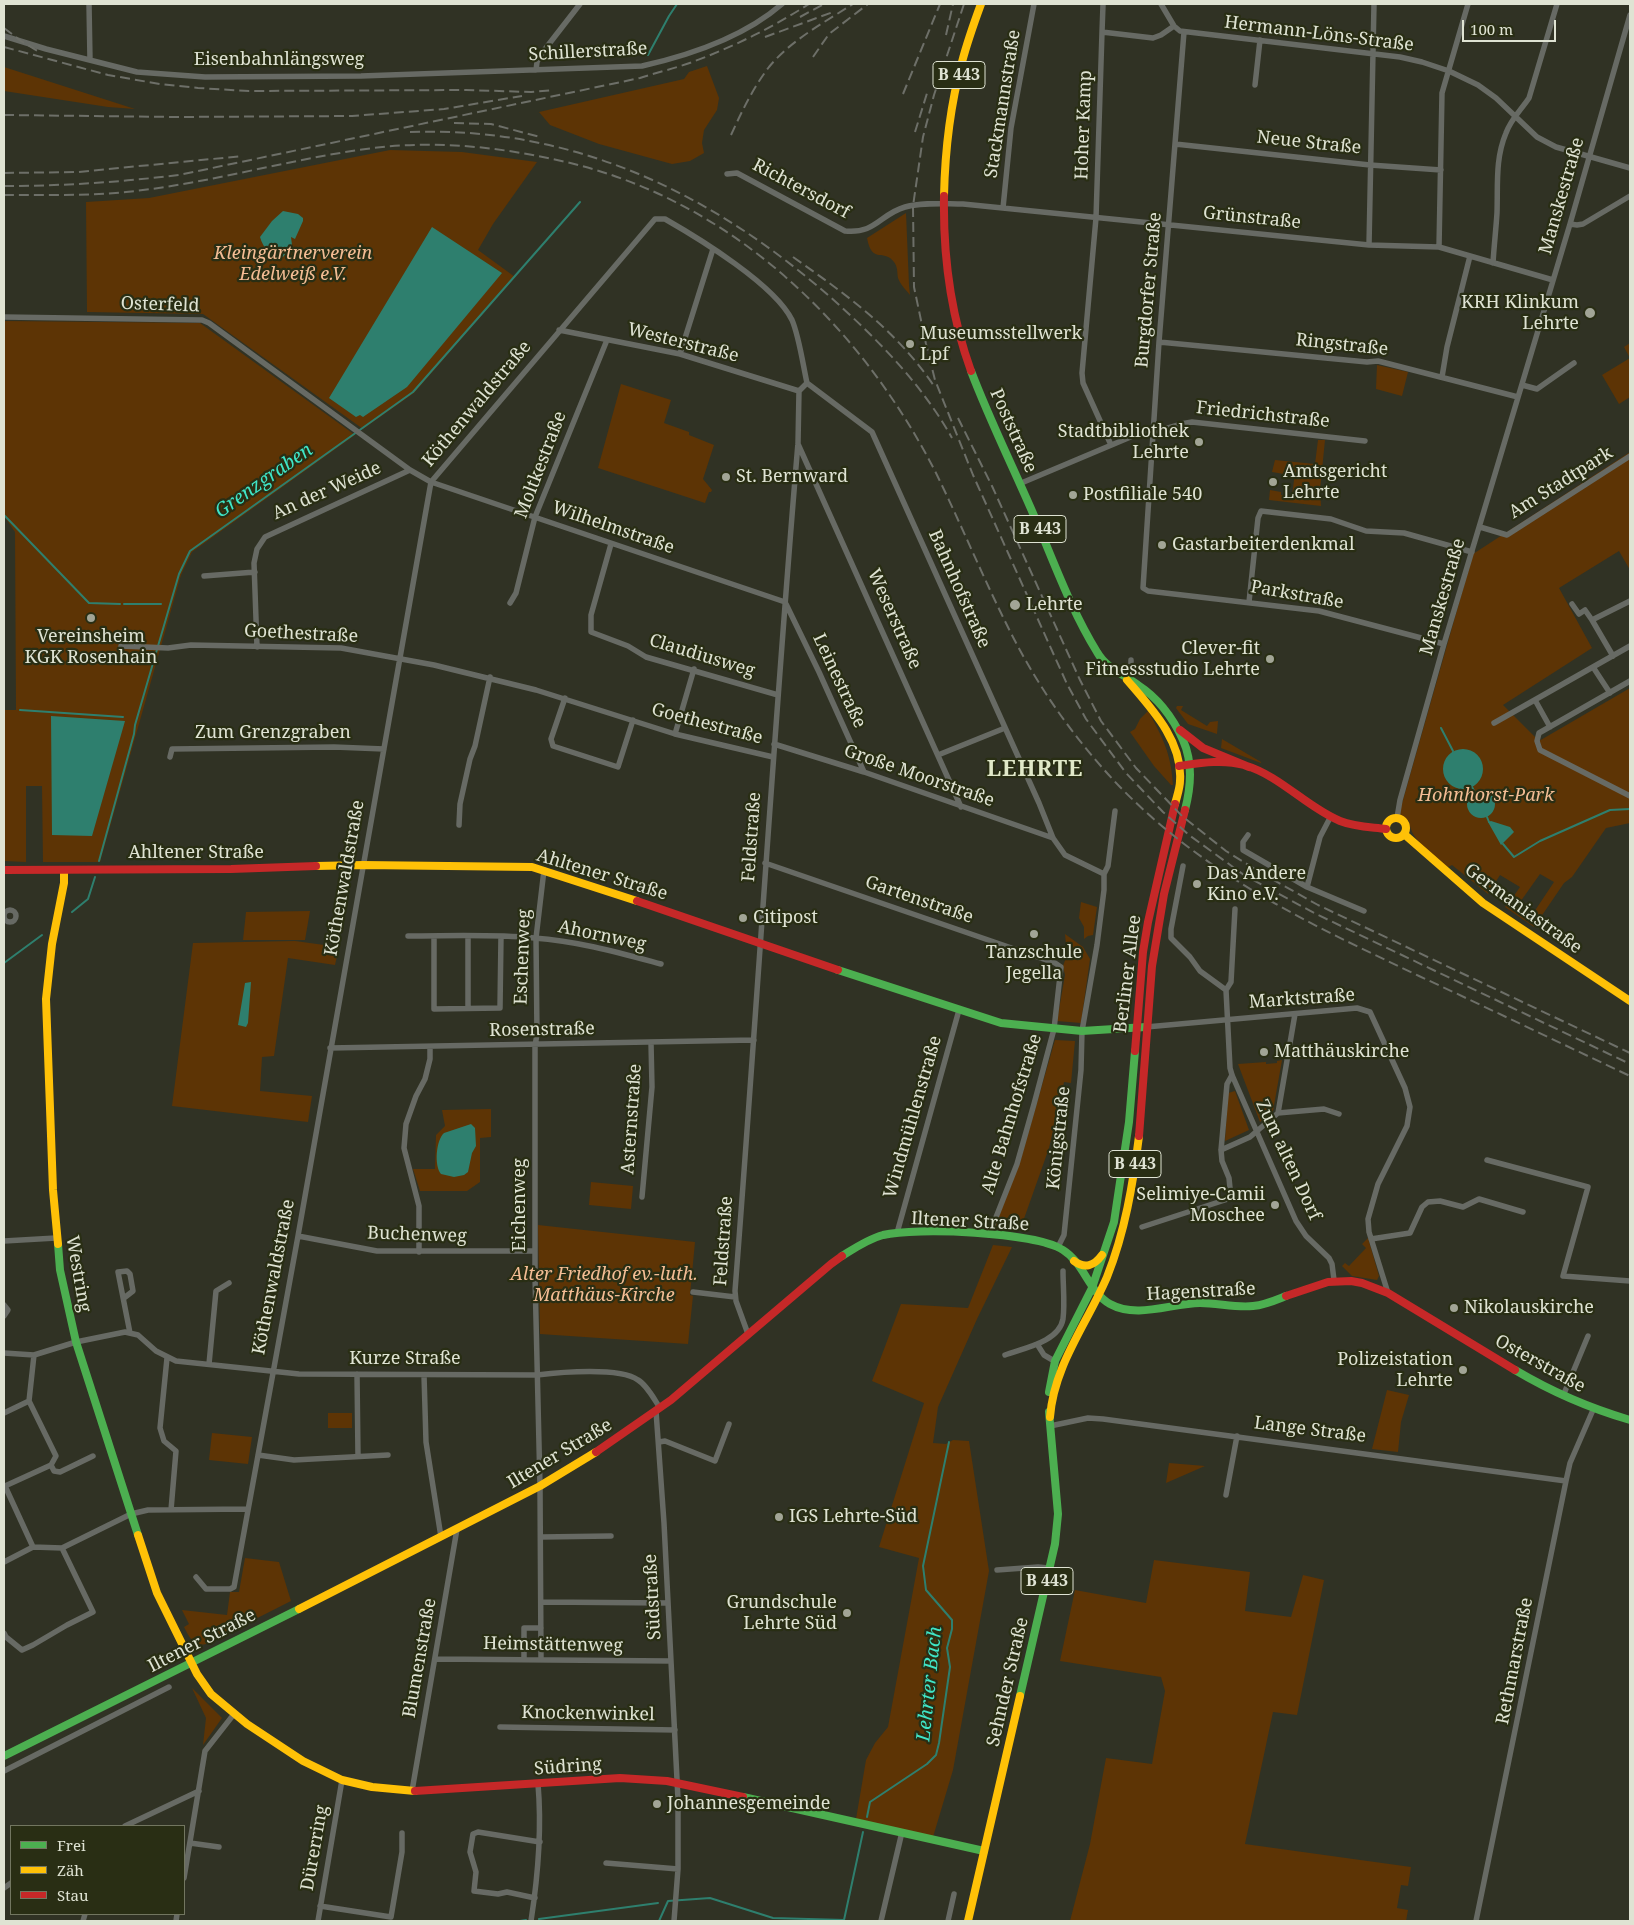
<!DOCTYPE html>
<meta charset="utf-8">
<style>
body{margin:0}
#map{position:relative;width:1634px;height:1925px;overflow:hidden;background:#303224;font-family:"Noto Serif",serif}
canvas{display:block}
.frame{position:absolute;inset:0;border:5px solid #dfe3d3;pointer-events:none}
.legend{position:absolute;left:10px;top:1825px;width:175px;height:90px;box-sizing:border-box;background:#292e14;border:1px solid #727660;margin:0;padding:6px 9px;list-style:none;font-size:15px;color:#dfe3d3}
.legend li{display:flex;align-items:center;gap:10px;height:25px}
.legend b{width:25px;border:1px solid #727660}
.scale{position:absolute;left:1462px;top:20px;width:94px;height:22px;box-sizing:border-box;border:2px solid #dfe3d3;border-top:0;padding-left:6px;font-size:15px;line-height:18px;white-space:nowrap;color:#dfe3d3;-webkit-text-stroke:4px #292e14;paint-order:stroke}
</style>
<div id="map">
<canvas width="1634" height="1925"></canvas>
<div class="frame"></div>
<ul class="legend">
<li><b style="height:6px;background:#4caf50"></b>Frei</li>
<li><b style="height:6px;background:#ffc107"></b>Zäh</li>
<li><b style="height:6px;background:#c62828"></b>Stau</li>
</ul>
<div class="scale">100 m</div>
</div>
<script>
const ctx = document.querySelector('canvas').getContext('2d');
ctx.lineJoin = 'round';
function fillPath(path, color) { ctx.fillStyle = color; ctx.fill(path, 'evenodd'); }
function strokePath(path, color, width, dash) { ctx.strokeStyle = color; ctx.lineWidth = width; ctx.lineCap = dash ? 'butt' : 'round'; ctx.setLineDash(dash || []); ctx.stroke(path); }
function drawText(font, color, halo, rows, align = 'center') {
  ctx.font = font + ' "Noto Serif",serif'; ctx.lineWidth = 4.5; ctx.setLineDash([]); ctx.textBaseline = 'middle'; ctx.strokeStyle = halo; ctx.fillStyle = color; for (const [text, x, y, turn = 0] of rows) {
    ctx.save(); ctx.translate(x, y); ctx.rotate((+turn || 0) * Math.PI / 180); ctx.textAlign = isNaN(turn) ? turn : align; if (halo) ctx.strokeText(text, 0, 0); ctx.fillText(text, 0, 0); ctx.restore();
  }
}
const green = new Path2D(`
 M707,66L719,98L717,110L704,130L702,143L704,153L690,161L672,164L599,144L550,125L539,112L684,79L689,72Z
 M4,67L135,109L108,107L4,91Z
 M390,150L462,152L537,162L493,224L478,250L515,277L414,393L363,429L203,314L87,312L86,202L149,198Z
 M906,213L909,285L910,295C906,290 900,284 898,278C897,273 898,267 894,262C884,248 872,265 867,238Z
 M4,321L200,323L355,435L192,552L181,575L100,862H43L42,786H26V862L4,861V710H16L15,532L4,516Z
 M1630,343V397L1619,404L1602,375L1630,358L1624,347Z
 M1377,365L1408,372L1402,396L1376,389Z
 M621,384L671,400L664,423L689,432V435L714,445L703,479L712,490L711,492H709L705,503L598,468Z
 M1318,440H1325L1320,490L1321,506L1269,500L1270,490L1281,492V495L1292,496L1295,472L1285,471L1284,474L1272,472L1275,460L1315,464Z
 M1630,452V570L1619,551L1559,588L1592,648L1503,705L1539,741L1630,688V823L1606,828L1572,877L1564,883L1534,927L1505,907L1507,904L1530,918L1554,882L1540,874L1518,905L1511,900L1520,887L1500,875L1488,894L1452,865L1448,867C1433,855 1411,841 1409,821L1399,814L1473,554Z
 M1177,706H1183L1181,710L1207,726L1210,722L1218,721L1217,734L1188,724L1176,708Z
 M1148,711C1163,738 1171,753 1173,785H1171L1154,766L1130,732L1135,729L1140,719Z
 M1222,739L1261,762V763L1221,748Z
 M1081,902L1097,907L1093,935L1088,936L1084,939V927L1079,918Z
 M310,911L305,940H243L246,912Z
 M1065,934L1083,947L1090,959L1081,1023L1057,1021L1065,975L1063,966L1067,955Z
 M295,941L339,947L335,965L288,958L274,1056L262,1057L260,1091L312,1096L308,1122L172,1106L193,943Z
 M1055,1040L1075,1041L1071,1083L1064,1082L1049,1148L1020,1230L995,1226L1020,1162Z
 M1282,1060L1273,1111L1260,1122L1238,1064L1266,1062V1064L1277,1063V1061Z
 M1235,1091L1249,1130L1225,1141L1228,1093Z
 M491,1109V1137L480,1138V1182L467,1191H420L413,1169H435L436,1135L445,1126L442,1110Z
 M591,1182L633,1186L631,1209L589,1205Z
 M538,1225L695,1242L690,1295L693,1296L688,1344L540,1334Z
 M1368,1238L1379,1276L1377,1280L1352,1276L1342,1266L1345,1263L1349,1266L1366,1248L1362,1244Z
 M993,1245L1012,1247L977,1319L938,1407L933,1443L946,1444L953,1440L969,1441L989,1571L953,1770L933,1837L856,1819L866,1760L875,1743L888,1727L919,1558L879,1547L924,1403L872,1381L901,1304L968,1308Z
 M1387,1390L1409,1395L1401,1422L1398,1452L1372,1449Z
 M328,1413H352V1428H328Z
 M212,1433L252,1437L248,1464L209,1460Z
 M1169,1463L1205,1466L1166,1483Z
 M245,1558L279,1562L291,1601L206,1644C194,1647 189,1637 184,1627L189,1624L182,1610L227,1615L230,1592H239Z
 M1154,1560L1250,1572L1245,1611L1291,1617L1303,1575L1324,1580L1297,1715L1273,1712L1245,1844L1411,1867L1408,1886L1401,1885L1397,1908L1408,1910L1406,1921H1070L1090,1844L1106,1758L1152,1764L1165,1691L1161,1677L1060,1661L1075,1590L1146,1603Z
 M192,1688L222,1718L203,1745L206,1718Z`);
const water = new Path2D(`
 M283,211L298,214L303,218V221L295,239L291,237L292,245L283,257C271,257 263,248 260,237L272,221Z
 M432,227L502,273L407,387L363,417L360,415L356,417L329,398Z
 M51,716L125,721L92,836L52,835Z
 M1443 769a20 20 0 1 1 40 0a20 20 0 1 1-40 0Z
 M1467 804a14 14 0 1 1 28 0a14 14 0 1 1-28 0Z
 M1491,821L1510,827L1514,832L1501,845L1488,822Z
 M251,982L248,1023L246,1027L238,1025L245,983Z
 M471,1124L475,1128L476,1146L472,1153L468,1172L464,1175L454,1177L441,1174C434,1166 436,1140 444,1133Z`);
const stream = new Path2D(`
 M648,55L669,16L677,4
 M4,515L89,603L120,604
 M124,604H161
 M20,710L123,717
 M1441,728L1453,751
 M1472,787L1474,791
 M1487,817L1489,822
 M1503,844L1514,857L1540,841L1610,810L1630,809
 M99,861L134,734L135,725L179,574L190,551L413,392L580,202
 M72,912L88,899L95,877
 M4,963L42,935
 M867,1817L870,1802L927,1764L936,1755L939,1743L950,1667L947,1648L952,1629V1620L926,1590L923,1566L949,1442
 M539,1919L658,1903
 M520,1921L526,1920
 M659,1921L668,1901L710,1898L773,1918L844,1920L863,1832`);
const street = new Path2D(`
 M89,4L90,60
 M1161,4L1174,26L1180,31L1400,57L1422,62L1449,71L1478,85L1496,98L1537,137L1556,147L1630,168
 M1102,32L1103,5
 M1184,32L1159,342L1143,588L1148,591L1319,611L1444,644
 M4,36L46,49L137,72L205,77L361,76L642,66C691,55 744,37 782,4
 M536,70L537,62L542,53L580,4
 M1255,85L1260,40
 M1175,144L1370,165L1441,170
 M727,174L737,173L845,231C876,234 880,214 905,207C923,202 944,204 963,204L1369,245L1439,247L1553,280
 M1003,208L1011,128L1034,4
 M1570,224L1577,225L1583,224L1630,196
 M1369,245L1374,4
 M1439,247L1442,93L1468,4
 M1493,263C1494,246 1496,229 1497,213C1498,185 1495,159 1506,133C1511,119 1521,110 1529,98L1557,4
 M4,317L202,320L209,323L410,470L431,482L785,602
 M559,330L680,354L799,391
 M1159,342L1367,362L1378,361L1518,397
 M680,354L713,249
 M1442,377L1447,347L1470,256
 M1522,385L1537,389L1574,363
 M798,444L961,807
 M1111,445L1083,383L1082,373L1096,218L1102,32L1153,38L1161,35L1174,26
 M1019,484L1140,433C1158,434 1174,424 1192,422L1365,441
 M1480,527L1507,535L1630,456
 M611,544L591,615V632L628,646L646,657L778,695
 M204,576L255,572
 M1249,602L1258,518L1261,511L1331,519L1366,531L1404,533L1472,552
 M510,603L516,593L535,517L607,340
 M786,604L819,672L864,772
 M1572,604L1579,614L1585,610L1592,620
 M121,646L168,648L191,645L341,648L434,665L536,690L675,734L773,757
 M257,647L254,563L257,549L265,537L410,470
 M1613,656L1592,620L1630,601
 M1593,667L1610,693
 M1126,678L1131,669V660
 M1630,681L1539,733L1537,741L1540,750L1630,796
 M565,698L551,739L553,746L618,767L633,720
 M1535,700L1550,727
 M1494,723L1630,646
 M675,734L694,669
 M774,744L864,772L1053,838
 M938,755L1005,728
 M170,757L172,749L334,747L384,749
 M1397,818L1400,800L1444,644L1570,224L1630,15
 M459,825L460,804L470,759L475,746L490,677
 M1248,835L1243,842V850L1307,887L1364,911
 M765,863L1055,963L1061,967L1054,1029L1034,1104L1017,1164L989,1235
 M1183,866L1171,929V938L1190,957L1200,971L1226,990L1231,982L1235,909
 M1307,887L1320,837L1331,816
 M4 916a6 6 0 1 1 12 0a6 6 0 1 1-12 0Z
 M408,936C450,936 492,934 534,938C578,941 620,953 661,964
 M434,936V1009L500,1008L501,936
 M468,936V1008
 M1226,990L1230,1068L1232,1075L1296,1221L1306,1236L1329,1258L1332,1264L1334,1280
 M1146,1027L1357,1008L1370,1012L1405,1088L1410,1107L1407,1126L1378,1184L1368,1219L1369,1232L1388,1293
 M330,1048L754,1040
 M1278,1113L1324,1109L1339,1114
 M1221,1150L1250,1137L1278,1113L1295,1014
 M1487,1160L1588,1187L1563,1276L1630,1281
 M642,1197L652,1087L651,1043
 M1142,1227L1231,1198L1229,1178L1222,1161L1221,1150L1227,1084L1232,1075
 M897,1233L959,1010
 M298,1236L377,1251H535
 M1371,1239L1410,1233L1422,1207L1428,1202L1440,1201L1463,1207L1479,1199L1523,1212
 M4,1241L56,1238
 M1058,1247L1064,1235L1081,1070L1082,1031L1097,945L1104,890V874L1108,866L1115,811
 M419,1252V1206L404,1148L406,1124L416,1096L425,1079L430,1059V1047
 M693,1292L735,1297
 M124,1298L133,1291L130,1274L127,1271L118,1272L130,1333
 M4,1305L8,1310L4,1316
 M748,1334L736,1301L735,1291C757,1009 774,726 798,443L799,391L807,383
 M1037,1344L1044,1355L1056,1362
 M4,1353L34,1355L76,1342L125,1332L138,1335L156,1351L176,1361L299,1374L537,1375C561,1372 620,1367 638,1380C647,1385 654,1399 660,1408
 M1005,1355C1024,1348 1059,1342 1063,1319C1065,1304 1063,1286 1063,1271
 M167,1358L160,1428L164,1441L176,1451L171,1510
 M209,1364L216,1291L229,1283
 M357,1374L358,1456
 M424,1375L426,1442L441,1537
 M1563,1396L1588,1336
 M656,1411L664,1523L678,1799V1869L674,1921
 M4,1413L29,1401
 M1050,1426L1088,1418L1103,1419L1566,1481
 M659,1442L665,1441L715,1461L729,1424
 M258,1455L294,1460L388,1455
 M51,1465L54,1471L60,1472L93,1456
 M1226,1495L1237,1436
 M541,1537L611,1536
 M33,1547L5,1486L51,1465L56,1456L29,1401L34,1355
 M4,1562L33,1547L62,1548L131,1514L148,1510L248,1509
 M997,1570L1038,1567L1049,1568
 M196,1577L206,1589H230L234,1587L298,1236L431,482L655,219H665C700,239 775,285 792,320C799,336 803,365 807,383L872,432L1039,803L1053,838L1065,855L1104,874
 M541,1602L668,1603
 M4,1633L6,1637L22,1650L33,1645L67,1625L93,1612L62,1548
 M435,1659L671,1661
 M524,1659V1628H541
 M541,1660L540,1486L535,1277V1045L537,1035L536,938L544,870
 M500,1727L675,1730
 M4,1771L169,1687
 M412,1791L457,1529
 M125,1826L199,1791
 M190,1843L219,1847
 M606,1863L678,1869
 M184,1878L205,1751L234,1714
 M4,1888L11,1883
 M535,1898L507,1892L498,1894L474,1891L476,1872L470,1852L473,1834L478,1832L540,1842
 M320,1906L391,1917L402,1852V1833
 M83,1921L85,1914
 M176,1921L177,1914
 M318,1921L342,1780
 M531,1921C538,1876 542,1830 538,1784
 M881,1921L902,1832
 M948,1921L954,1894
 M1476,1921L1566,1481L1570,1463L1593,1410`);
const fast = new Path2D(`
 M971,371C990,421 1014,469 1035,518C1054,562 1071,610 1097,652C1106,668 1123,674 1138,685C1158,698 1173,718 1183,740C1193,763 1191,786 1185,810
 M838,970L1001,1023L1082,1031L1146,1027
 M58,1244L60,1270L76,1342L138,1535
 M842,1256C855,1248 868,1239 883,1235C916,1227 1035,1232 1063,1250C1084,1263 1089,1292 1110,1304C1137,1319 1172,1303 1200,1303C1218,1303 1236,1308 1253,1306C1265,1305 1276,1300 1286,1296
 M1515,1370C1552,1392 1589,1408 1630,1420
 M1049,1392L1055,1361L1092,1288L1114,1222L1129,1122L1135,1051
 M1020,1696L1055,1544L1058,1514L1049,1412
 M4,1756L299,1609
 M743,1797L984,1851`);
const slow = new Path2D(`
 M944,196C945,151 950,106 962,62C967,43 974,23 981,4
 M1127,680C1151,708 1183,741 1180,781C1180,788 1177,796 1175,804
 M1386 828a10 10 0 1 1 20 0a10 10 0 1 1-20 0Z
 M1404,834L1483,903L1630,1001
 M316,866L363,865L532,867L637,901
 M58,1244L53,1190L46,999L52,944L64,883V870
 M1074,1261C1085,1269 1094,1266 1102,1255
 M1050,1417C1054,1365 1087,1324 1107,1277C1125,1232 1133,1184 1139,1136
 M138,1535L157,1593L197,1674L211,1694L247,1724L303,1761L342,1780L372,1787L415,1791
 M299,1609L540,1486L596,1452
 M968,1921L1020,1696`);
const jam = new Path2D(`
 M944,196C943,255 951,316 971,371
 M1180,730L1203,748L1249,767
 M1179,766C1200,763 1223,759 1244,765C1281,776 1306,807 1340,821C1355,827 1371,827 1386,829
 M4,870L231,869L316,866
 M637,901L838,970
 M1135,1051L1143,952L1148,922L1175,804
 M1139,1136L1152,966L1164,894L1185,810
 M1286,1296L1328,1282L1351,1281L1362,1283L1388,1293L1515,1370
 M596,1452L671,1400L831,1264L842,1256
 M415,1791L620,1778L667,1781L743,1797`);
const rail = new Path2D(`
 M964,4L934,95L923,137L913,206L914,287L926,344L935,380L973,475L1067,684L1086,719L1126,773L1163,812L1189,835L1244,875L1316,914L1630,1064
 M800,17L824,4
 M4,28L21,41L41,53
 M946,35L953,4
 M765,37L833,12
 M4,47L108,75L160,84L198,88L249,91L466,90L531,92L554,90
 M813,57L829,34L868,4
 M903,94L940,4
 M4,115L176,117L352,116L444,109L522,96
 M454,123L491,124L540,137
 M410,132C576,126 716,195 837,303C881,343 923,386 952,438
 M915,132L928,90
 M731,135C742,111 753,88 769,67C791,40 825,22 853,4
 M4,173L78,172L243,156
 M4,186C63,186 121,182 179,175L640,78C658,72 677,68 695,61C735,46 773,27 809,4
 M4,195C44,195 85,196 126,192C207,184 285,160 366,149C430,140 494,146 557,160C727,196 859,322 936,473C963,528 986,585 1014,639C1042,693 1078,743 1120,787C1208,877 1308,923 1419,976C1490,1009 1560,1043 1630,1076
 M793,257C848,296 896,330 934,386
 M958,418L992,486L1080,680L1101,721L1136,768L1182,816L1226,851L1263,874L1318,905L1630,1053`);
const markers = [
 [1590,313,6,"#a2a596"],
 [910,344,5,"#a2a596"],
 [1199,442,5,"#a2a596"],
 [726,477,5,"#a2a596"],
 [1273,482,5,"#a2a596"],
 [1073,495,5,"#a2a596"],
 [1162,545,5,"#a2a596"],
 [1015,605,6,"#a2a596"],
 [91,618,5,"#a2a596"],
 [1270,659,5,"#a2a596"],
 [1197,884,5,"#a2a596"],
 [743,918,5,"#a2a596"],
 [1034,934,5,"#a2a596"],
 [1264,1052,5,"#a2a596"],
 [1275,1205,5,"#a2a596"],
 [1454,1308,5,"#a2a596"],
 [1463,1370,5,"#a2a596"],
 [779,1517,5,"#a2a596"],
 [847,1613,5,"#a2a596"],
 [657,1804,5,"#a2a596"]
];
const shields = [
 [959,75,52],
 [1040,529,52],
 [1135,1164,52],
 [1047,1581,52]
];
const shieldNames = [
 ["B 443",959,75],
 ["B 443",1040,529],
 ["B 443",1135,1164],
 ["B 443",1047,1581]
];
const streetNames = [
 ["Hermann-Löns-Straße",1319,34,7],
 ["Schillerstraße",588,52,-3],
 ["Eisenbahnlängsweg",279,60],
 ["Stackmannstraße",1003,104,-81],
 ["Hoher Kamp",1084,125,-88],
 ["Neue Straße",1309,143,6],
 ["Richtersdorf",801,189,28],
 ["Manskestraße",1562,196,-74],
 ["Grünstraße",1252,218,6],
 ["Burgdorfer Straße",1149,290,-85],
 ["Osterfeld",160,305,2],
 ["Westerstraße",683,343,14],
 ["Ringstraße",1342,345,6],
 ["Köthenwaldstraße",477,404,-50],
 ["Friedrichstraße",1263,415,6],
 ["Poststraße",1013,431,66],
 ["Moltkestraße",541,465,-69],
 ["Am Stadtpark",1561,483,-32],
 ["An der Weide",327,491,-24],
 ["Wilhelmstraße",613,528,19],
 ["Bahnhofstraße",959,589,66],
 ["Parkstraße",1297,595,10],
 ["Manskestraße",1443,597,-74],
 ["Weserstraße",894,619,66],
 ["Goethestraße",301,634,3],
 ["Claudiusweg",702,656,17],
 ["Leinestraße",839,681,65],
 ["Goethestraße",707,724,15],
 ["Zum Grenzgraben",273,733],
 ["Große Moorstraße",919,776,19],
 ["Feldstraße",752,837,-86],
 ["Ahltener Straße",196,853],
 ["Ahltener Straße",602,875,17],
 ["Köthenwaldstraße",345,878,-80],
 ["Gartenstraße",919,900,19],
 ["Germaniastraße",1523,909,36],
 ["Ahornweg",602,936,12],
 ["Eschenweg",523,957,-88],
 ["Berliner Allee",1128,974,-83],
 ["Marktstraße",1302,999,-4],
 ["Rosenstraße",542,1030,-1],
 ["Alte Bahnhofstraße",1012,1114,-73],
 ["Windmühlenstraße",913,1117,-74],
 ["Asternstraße",632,1119,-86],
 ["Königstraße",1059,1138,-84],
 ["Zum alten Dorf",1288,1160,65],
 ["Eichenweg",520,1205,-90],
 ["Iltener Straße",970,1222,3],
 ["Buchenweg",417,1235,2],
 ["Feldstraße",724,1241,-86],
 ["Westring",78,1274,80],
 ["Köthenwaldstraße",274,1277,-79],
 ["Hagenstraße",1201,1292,-3],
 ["Kurze Straße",405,1359],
 ["Osterstraße",1540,1364,29],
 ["Lange Straße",1310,1430,7],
 ["Iltener Straße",560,1454,-31],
 ["Südstraße",653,1597,-93],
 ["Iltener Straße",202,1641,-27],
 ["Heimstättenweg",553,1645,1],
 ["Blumenstraße",420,1658,-80],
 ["Rethmarstraße",1515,1661,-79],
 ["Sehnder Straße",1008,1682,-77],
 ["Knockenwinkel",588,1714,1],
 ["Südring",568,1767,-4],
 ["Dürerring",315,1848,-80]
];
const parkNames = [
 ["Kleingärtnerverein",293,254],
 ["Edelweiß e.V.",293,275],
 ["Hohnhorst-Park",1486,796],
 ["Alter Friedhof ev.-luth.",604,1275],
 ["Matthäus-Kirche",604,1296]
];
const poiNames = [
 ["KRH Klinkum",1579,303,"right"],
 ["Lehrte",1579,324,"right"],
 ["Museumsstellwerk",920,334],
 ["Lpf",920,355],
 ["Stadtbibliothek",1189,432,"right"],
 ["Lehrte",1189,453,"right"],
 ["Amtsgericht",1283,472],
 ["Lehrte",1283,493],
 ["St. Bernward",736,477],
 ["Postfiliale 540",1083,495],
 ["Gastarbeiterdenkmal",1172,545],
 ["Lehrte",1026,605],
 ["Vereinsheim",91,637,"center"],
 ["KGK Rosenhain",91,658,"center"],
 ["Clever-fit",1260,649,"right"],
 ["Fitnessstudio Lehrte",1260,670,"right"],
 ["Das Andere",1207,874],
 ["Kino e.V.",1207,895],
 ["Citipost",753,918],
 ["Tanzschule",1034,953,"center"],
 ["Jegella",1034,974,"center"],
 ["Matthäuskirche",1274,1052],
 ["Selimiye-Camii",1265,1195,"right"],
 ["Moschee",1265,1216,"right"],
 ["Nikolauskirche",1464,1308],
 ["Polizeistation",1453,1360,"right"],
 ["Lehrte",1453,1381,"right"],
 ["IGS Lehrte-Süd",789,1517],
 ["Grundschule",837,1603,"right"],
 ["Lehrte Süd",837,1624,"right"],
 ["Johannesgemeinde",667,1804]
];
const waterNames = [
 ["Grenzgraben",264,481,-35],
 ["Lehrter Bach",930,1684,-84]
];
const districtNames = [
 ["LEHRTE",1035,770]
];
fillPath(green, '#5d3405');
fillPath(water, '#2e7f6e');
strokePath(stream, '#2e7f6e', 2);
strokePath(street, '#676a64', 5.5);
strokePath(fast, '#4caf50', 8);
strokePath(slow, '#ffc107', 8);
strokePath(jam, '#c62828', 8);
strokePath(rail, '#6d6f68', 2, [10, 5]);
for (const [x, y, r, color] of markers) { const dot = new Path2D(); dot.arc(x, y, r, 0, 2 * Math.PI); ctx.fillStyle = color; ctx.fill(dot); strokePath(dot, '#292e14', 2); }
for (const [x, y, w] of shields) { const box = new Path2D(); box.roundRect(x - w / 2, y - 13.5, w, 27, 4); ctx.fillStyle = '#292e14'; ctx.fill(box); strokePath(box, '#dfe3d3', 1); }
drawText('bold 16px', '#dfe3d3', null, shieldNames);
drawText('18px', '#dfe3d3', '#292e14', streetNames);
drawText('italic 18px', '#f4bd94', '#292e14', parkNames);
drawText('18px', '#dfe3d3', '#292e14', poiNames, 'left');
drawText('italic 19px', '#3fe5c7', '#292e14', waterNames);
ctx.letterSpacing = '1px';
drawText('bold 22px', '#e0e8c8', '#292e14', districtNames);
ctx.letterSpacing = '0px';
</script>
